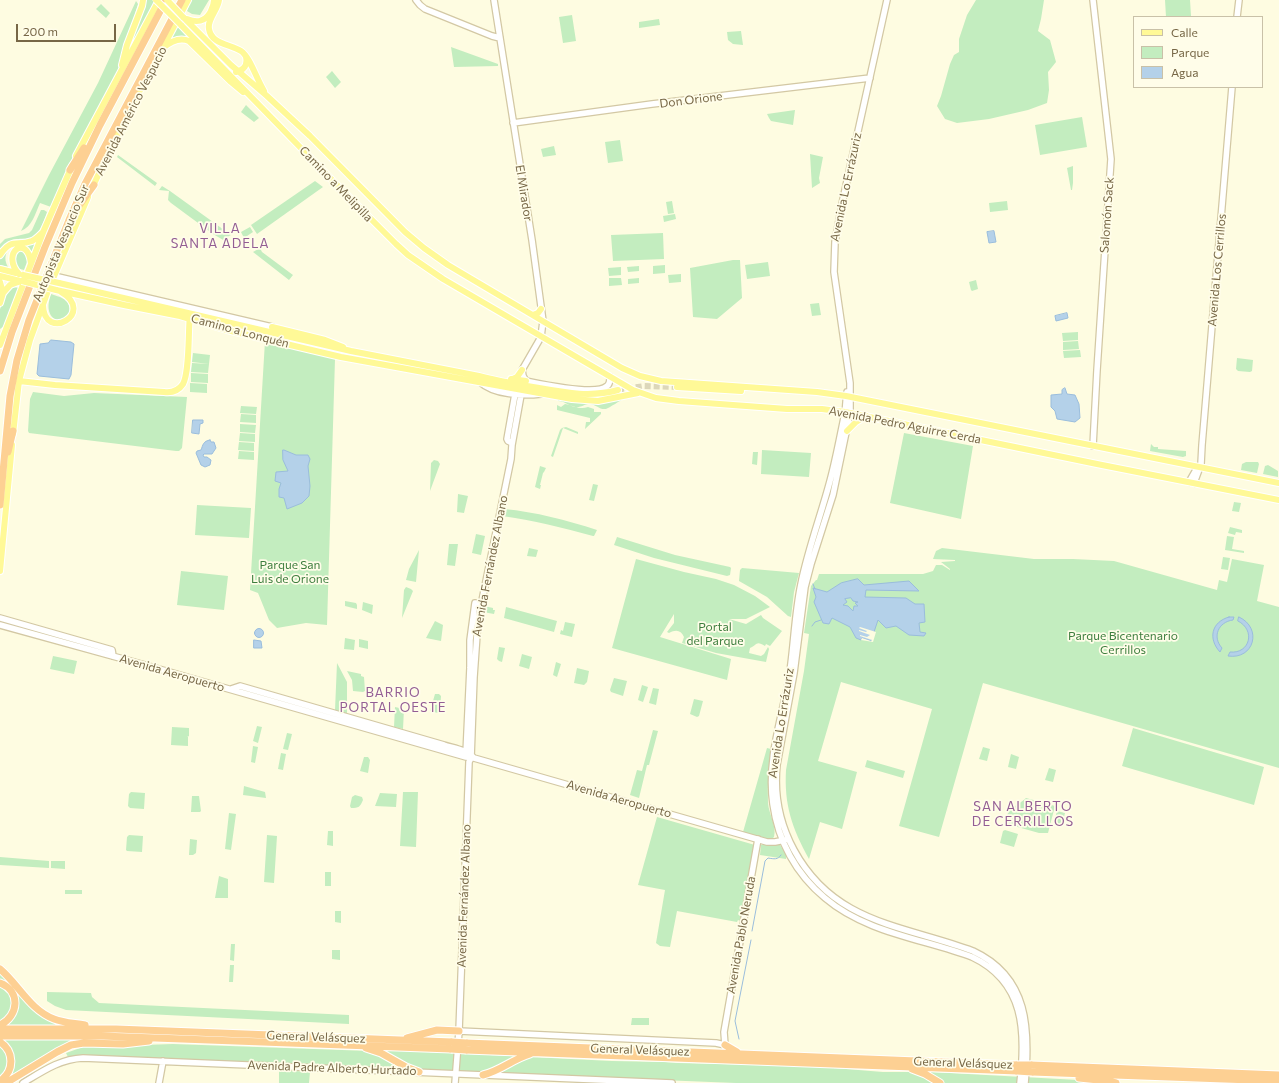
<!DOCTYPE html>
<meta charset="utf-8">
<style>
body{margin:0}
#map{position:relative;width:1279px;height:1083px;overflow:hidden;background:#fefce1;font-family:Commissioner,sans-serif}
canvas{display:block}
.legend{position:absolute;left:1133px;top:16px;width:130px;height:72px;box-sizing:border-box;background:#fffde9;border:1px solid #c9c1a8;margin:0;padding:5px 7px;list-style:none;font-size:12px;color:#776746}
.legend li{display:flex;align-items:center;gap:8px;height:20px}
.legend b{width:20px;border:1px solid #c9c1a8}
.scale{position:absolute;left:16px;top:24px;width:100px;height:18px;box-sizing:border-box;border:2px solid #776746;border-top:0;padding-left:5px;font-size:12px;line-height:14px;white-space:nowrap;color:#776746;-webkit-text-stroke:3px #fffde9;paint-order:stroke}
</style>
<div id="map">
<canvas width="1279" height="1083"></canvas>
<ul class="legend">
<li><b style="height:5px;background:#fff997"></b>Calle</li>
<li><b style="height:11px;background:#c3edbf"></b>Parque</li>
<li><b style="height:11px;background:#b4d1e9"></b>Agua</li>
</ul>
<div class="scale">200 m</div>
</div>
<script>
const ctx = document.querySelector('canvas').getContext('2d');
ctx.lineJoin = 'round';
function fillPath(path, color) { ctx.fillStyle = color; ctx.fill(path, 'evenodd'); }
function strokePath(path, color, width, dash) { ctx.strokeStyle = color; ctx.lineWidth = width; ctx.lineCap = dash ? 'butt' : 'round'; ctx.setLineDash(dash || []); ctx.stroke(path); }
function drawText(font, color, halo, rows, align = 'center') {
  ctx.font = font + ' Commissioner,sans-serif'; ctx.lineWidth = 3.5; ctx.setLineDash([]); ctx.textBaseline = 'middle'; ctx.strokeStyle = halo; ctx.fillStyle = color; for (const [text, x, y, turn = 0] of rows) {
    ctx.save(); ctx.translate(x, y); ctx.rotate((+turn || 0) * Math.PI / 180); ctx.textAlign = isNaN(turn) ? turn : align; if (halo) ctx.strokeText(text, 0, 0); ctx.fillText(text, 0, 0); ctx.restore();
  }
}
const green = new Path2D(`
 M145,0H152L155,3L131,47H129Z
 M191,0H209L200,15L192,14L187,11Z
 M976,0H1044L1041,19L1038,31L1050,40L1056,62L1048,72L1049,90L1047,103L1028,110L989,119L957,123L945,119L937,106L941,96L950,64L954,55L959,52V39L967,15Z
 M1165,0H1190L1191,16L1166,17Z
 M136,1L138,4L121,61L116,75L51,207L40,203C35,214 32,227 21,231L49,175L98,83Z
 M101,4L110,13L106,18L96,9Z
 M572,15L576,41L563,43L559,17Z
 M659,19L660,25L639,28V22Z
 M177,26L187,37C180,36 175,37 169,41Z
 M741,31L743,45L733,44L728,40L727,32Z
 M451,47L498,64V66L454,67Z
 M332,71L341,82L335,88L326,77Z
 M246,105L259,118L254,122L241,112Z
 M795,110L793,125L771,121L769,118L767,114Z
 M1082,117L1087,147L1040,155L1035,125Z
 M620,140L623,161L608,163L605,142Z
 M554,146L556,155L543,157L541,149Z
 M810,154L823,157L819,178L820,183L812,188Z
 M118,155L157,183L155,186L117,157Z
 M1073,166V183L1072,190H1071L1067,168Z
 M315,181L323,187L257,234L251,225Z
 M162,186L170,191L231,235L225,238V241L213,234L171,203L168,200L169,191L159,190Z
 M672,201L674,213L668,214L666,202Z
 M1007,201L1008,210L990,212L989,203Z
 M41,210H44L47,212C45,218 42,227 38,232C32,242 20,237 12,240C7,242 3,247 0,251V244L5,239L29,233L32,230Z
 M675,214L676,219L664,222L663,216Z
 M250,227L253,232L244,238L241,232Z
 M663,233L664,259L613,261L611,235Z
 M36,242L31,253L15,246C5,250 3,258 8,267L0,265V256L10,246Z
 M260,248L262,252L293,275L289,280L253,252Z
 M23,250L25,253L28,259L24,270C14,268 6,263 11,253Z
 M733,260H740L742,298L717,319L693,317L690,268Z
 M768,262L770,276L747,279L745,265Z
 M665,265V273L653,274V266Z
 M639,266V271L628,272L627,267Z
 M621,267V275L609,276L608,268Z
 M681,274V282L669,283L668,275Z
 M609,278H621L622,285L609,286Z
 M639,278V283L628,284V279Z
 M976,280L978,289L972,291L971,290L969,282Z
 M14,287L19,288L4,326L0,329V309L6,296L9,291Z
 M51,294C63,298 72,300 69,315L66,318L56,320C46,314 48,303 51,294Z
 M819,303L821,315L812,316L810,304Z
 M1078,332V340L1063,341L1062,333Z
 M265,341L335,359L327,625L306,623L277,628L269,620L258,593L250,590Z
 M1078,341L1079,349L1063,350V342Z
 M1080,350L1081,357L1064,358L1063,351Z
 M193,353L210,355L209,364L192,362Z
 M1237,358L1253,360L1252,371L1250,372L1238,371L1236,369Z
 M192,363L209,364L208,373L191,372Z
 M191,373L208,374V383L191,382Z
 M190,383L207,384V393L190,392Z
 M33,392L64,396L94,393L187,397L182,448L179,451H176L29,433L28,431L30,399Z
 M625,398C621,400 609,408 606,409C599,410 595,403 588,404C583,405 580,408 575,407C569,406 565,401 558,401V400C583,405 600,402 625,398Z
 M565,404C574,406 580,410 588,407L594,409V412H601V414L585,429L586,422H590V418L557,410V405L561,407Z
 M241,406L257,407L256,414L240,413Z
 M241,414L256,415V423L240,422Z
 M240,424L256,425L255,433L240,432Z
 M566,427L578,432V434L563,428L553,457L551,456L560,430L562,428Z
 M240,433L255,434V442L239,441Z
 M904,433L973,446L961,519L890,503Z
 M239,442L254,443V451L238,450Z
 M1151,444L1154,447H1158V449L1186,451V456L1183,457L1150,451Z
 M762,450L811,453L809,477L761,474Z
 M239,451L254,452V460L238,459Z
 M753,452H758L757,465L752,464Z
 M434,460L438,461L440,464L430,491L431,463Z
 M1246,462H1258L1259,464L1257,473L1241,470L1242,464Z
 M1268,465L1278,471V477L1263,474L1265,466Z
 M540,466L546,468L544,472L543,473L540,485H541L540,489L535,487Z
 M593,484L598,485L594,501L589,500Z
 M458,494L468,496L464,513L457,512Z
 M1234,502L1241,503L1239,512L1232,511Z
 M197,505L251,508L249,538L195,535Z
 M504,509C536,512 566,520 597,530L594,536H593C563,528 533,520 502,516Z
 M1230,527L1242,530V533L1236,532L1235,535L1228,533Z
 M476,534L485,536L481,555L472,553Z
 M1227,536L1234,537L1232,549L1244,551V553L1225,550Z
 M617,537L675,555L730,567L731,568L730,575L727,576L654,558L614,545Z
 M449,544H458L455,566L447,565Z
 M529,548L538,550L536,557L527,556Z
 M942,548L1034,559H1073L1114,561L1217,590L1219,580L1227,582L1232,559L1264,565L1257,601L1279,607V768L983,683L939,837L899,826L932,709L841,682L818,761L857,772L842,829L820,822L809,859C792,828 784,805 786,770L804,671L809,634L804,633L811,586L816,580H817L819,574H923L933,571L936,565H942L950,570V569L941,562L955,561V560L933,559L936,551Z
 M419,550L416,582L406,580L409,569Z
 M1223,557L1230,558L1228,570L1221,569Z
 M636,559L684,572L716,579L734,585L755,596L770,607L746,619H729L746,624L761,615L763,618L782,631L770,646L766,644L765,646C756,640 757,645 750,648L749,653L761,656L764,654L768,647L769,649L766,662L716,653L682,643L684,637C681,630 676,629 669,633L667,632L674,623V614L660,637L731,659L727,680L612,648Z
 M742,568L799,573L794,592L791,617L788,616L767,597L739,581L740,570Z
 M181,571L228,576L224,610L177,605Z
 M406,587L411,589L413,591L402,618L404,590Z
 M345,601L356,603L357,605V609L345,606Z
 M363,602L373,605L372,614L362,610Z
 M484,606L493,608V610H495L494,614L483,612Z
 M506,607L557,621L554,632L504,618Z
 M435,621L443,625L441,641L426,638Z
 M565,622L575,624L572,637L560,634L561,630L563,631Z
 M345,638L355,640L354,650L344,649Z
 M359,639L368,641V649L359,647Z
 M499,647L505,648L502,662L499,661L497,659Z
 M522,654L532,657L529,669L519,666Z
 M53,656L77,661L74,674L50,669Z
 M556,662L561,664L557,677L553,675Z
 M337,663L347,682V714L335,710Z
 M577,668L589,671L587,682L584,685L574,683Z
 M347,671L361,674V676L364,677L365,691L363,692L353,691L352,680Z
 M614,678L627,681L623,696L611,692L610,690Z
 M642,685L648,687L643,702L638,700Z
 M653,688L659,689L656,705L649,703Z
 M435,694H439L441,696L440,711L438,713L430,711Z
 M694,699L703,701L699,716L697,717L690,714Z
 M395,707L404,709L403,729L394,727Z
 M257,726L262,727L258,743L253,741Z
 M172,727L189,728V736L187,737H188V746L171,745Z
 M1133,728L1264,767L1254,805L1122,766Z
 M653,730L658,731L649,765H647L639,798L630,795L637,770L642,771Z
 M287,733L292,734L288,750L283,749Z
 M253,746L258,747L255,763L251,762Z
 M983,747L990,749L987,761L979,759Z
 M767,748L771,749C769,767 767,785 768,803C769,815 777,826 774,837L773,838H763L744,833L743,832Z
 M281,753L286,754L283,770L278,769Z
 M1011,754L1019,757L1016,769L1008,767Z
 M364,757H368L370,760L368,773L360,771Z
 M867,760L905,771L903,778L865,767Z
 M1049,768L1056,770L1053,782L1045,780Z
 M244,786L265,792L266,798L243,795Z
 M131,792L145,793L144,809L130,808L128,806L129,794Z
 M403,792H418L416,847L400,846Z
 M380,793L397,794L396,807L375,806Z
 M355,795L362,797L363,800C360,807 359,808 351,808L350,806L352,797Z
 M192,796H199L201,811L200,812H191Z
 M1026,798L1055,806L1048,833H1039L1007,824C1004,808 1017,807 1026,798Z
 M1057,811L1065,813L1062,825L1054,823Z
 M229,813L236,814L231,850L225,849Z
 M657,817L755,845L740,921L738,920L737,922L677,911L670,947L660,946L656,943L665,890L638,885Z
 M1005,830L1018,834L1014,847L1000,843L1003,831Z
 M328,831H333V846L327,845Z
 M129,835L143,836L142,852L127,851L126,850L127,837Z
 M267,835L277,836L274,883L264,882Z
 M190,839L197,840L196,853L193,855H189Z
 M764,844L780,845L786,854V859L760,855L761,845Z
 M0,857L49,861V868L0,865Z
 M51,861H65V869L51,868Z
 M325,872H331V886H325Z
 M219,876L228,879V898H215Z
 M65,890H82V894H65Z
 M335,911H341V923L335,922Z
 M231,944H235L234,961L230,960Z
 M332,950H340V960L332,959Z
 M230,965H234L233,982H229Z
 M0,973L17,990L29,1006L45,1019L60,1025L84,1028V1041L0,1083Z
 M47,992L91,993L92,997L99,1003L349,1015V1024L66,1010L55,1006L47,1001Z
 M632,1018H649V1025H631Z
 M173,1044L370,1051L387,1050L612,1061L665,1062L678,1063L809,1066L883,1072H910L918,1074L935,1083H736L409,1070L355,1066H325L85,1055L68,1057L66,1053L83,1047Z
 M279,1070L310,1072L309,1083H279Z
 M931,1072L1078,1080L1099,1083H943L932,1076Z`);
const water = new Path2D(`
 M994,231L996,242L989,243L987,232Z
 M1067,313L1068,318L1056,321L1055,316Z
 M51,340L71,342L74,344L71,375L69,379L39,376L37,374L40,344L48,343Z
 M1065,388L1067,394L1075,395L1079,404L1080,418L1075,422L1057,419L1055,411L1051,407V395L1062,394V390Z
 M193,420H203V423L200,424L199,434L192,433Z
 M210,440L211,442H214L216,448L212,454H204L203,455L204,457H207L211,460L210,465L205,467L201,465L196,453L197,451L201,450C203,445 203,441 210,440Z
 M283,450H284L296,455H308L310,459L308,466L310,486L309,496L302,503L287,509L284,498L279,497V489L281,483L275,481L276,472L288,471L283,460Z
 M858,579L864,585L909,581L919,591L866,590L865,597L906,598L915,604H924L925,622L919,623L920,632L926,633L924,636L909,635L896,626L886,628L878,620L871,641L862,638L861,640L856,638L850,627L832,618L829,624L823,623L814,602L816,597L813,588L827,592L841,583ZM851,598L853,601L858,602L855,603L858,606H854L853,611L848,606L843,605L847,602L845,599Z
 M1229,617H1234L1233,620C1218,622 1212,637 1222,648L1220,652C1208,639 1211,622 1229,617Z
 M1239,617C1263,628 1254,660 1228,656L1230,652C1250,654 1256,630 1238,621Z
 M254.5 633a4.5 4.5 0 1 1 9 0a4.5 4.5 0 1 1-9 0Z
 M254,640L261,641L262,648H254Z`);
const pier = new Path2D(`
 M860,627L876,632L873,642L861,640L862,638L871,641L872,640L860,636V635L867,637L870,635L859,631V630L866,632L867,631L859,628Z`);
const stream = new Path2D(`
 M813,584L815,589
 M812,626L815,622L821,620
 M752,931L765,861L768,858C774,859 778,860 781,855
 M739,1039L735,1021L751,940`);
const primaryTunnel = new Path2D(`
 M618,390L644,386L677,387`);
const secondary = new Path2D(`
 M416,0L420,5L425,9L492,36L500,38
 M494,0L532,240L543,321L541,337L522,370L523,376L526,381C541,384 596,396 607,386C610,384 610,380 610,377
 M887,0L843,199L835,242L834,272L850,383V413L833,495L811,564L805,587L794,673L777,765C774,794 780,824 794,850C834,924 903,925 973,951C1029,977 1030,1030 1025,1083
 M1093,0L1111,159L1097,370L1093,446
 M1237,17L1239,0
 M513,123L652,104L870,78
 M54,276L272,327
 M480,382C494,395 523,396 541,394
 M847,392C846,399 846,406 845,413C840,436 836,459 830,481C821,515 808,549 801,584C794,617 794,651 788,684C780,723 767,763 773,804C778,841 796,874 825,898C866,933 924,939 972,957C1025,982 1026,1032 1020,1083
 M512,443L508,441L507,439L515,394
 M1189,482L1197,468
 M1194,483L1201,464L1202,445L1232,87
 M0,618L112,650L113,656
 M0,625L145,665L466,757L474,758L767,842H775L785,840
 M231,689L240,686L444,745C453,748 467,750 473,757
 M466,754L470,668V640L475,603L481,604
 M459,1031L716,1043L725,1045
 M725,1045L724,1032L758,839
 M23,1083C43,1071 60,1059 83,1058L672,1083
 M159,1083L163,1061
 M455,1083L459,1031L469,762L471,758L474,677L478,620L511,459L512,445L521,395`);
const primary = new Path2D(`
 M219,0C218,10 207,19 209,29C211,44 230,44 241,51C250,57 257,80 264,91
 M183,17L231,65L267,96L310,136L405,232L424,248L448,265L622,368L640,376L661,381L817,392L846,396L1279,483
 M187,19C197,23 204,22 210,13C212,8 214,5 214,0
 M181,25L334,182L396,244L408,255L443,279L633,390L656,398L679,401L787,409H822L845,412L1097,464L1279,500
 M163,48C170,42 180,37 189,41L231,82L243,92
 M122,65L127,45L142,6L143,0
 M236,72C244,70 248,65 246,57
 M76,156L159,0
 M92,188L130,109L188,0
 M0,255C12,237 17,247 32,241C36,239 39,236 42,233
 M0,269L16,273
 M19,274C0,253 27,233 31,263
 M0,276L20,281
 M0,282L3,293L0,303
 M59,283L351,351L479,376C497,381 515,384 533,387C562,392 589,398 618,390
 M56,290L124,305L180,316L227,330L341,357L572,399L598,401L638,393
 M3,293L10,285L21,281
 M43,305C44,343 97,313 61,292
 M533,315L538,313L541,309
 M272,327L325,340L343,347
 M0,345L44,230L72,166
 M511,379L526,381
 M513,379L517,377L522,370
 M19,381L55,385L164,392C172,393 179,390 183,384C190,371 188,331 190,315
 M677,387L741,391
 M847,431L856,422L866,416
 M13,434L19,381L30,340L49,288L88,197
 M0,571L12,445`);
const highway = new Path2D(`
 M70,170L84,148
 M78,207L94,185
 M0,371L12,332L45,247L72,183L100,125L166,0
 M8,452L13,431
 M0,505L10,396L17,360L29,320L69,220L85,184L182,0
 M0,969C19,985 30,1010 54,1019C64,1023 74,1023 85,1025
 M0,983C21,991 19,1016 0,1025
 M0,1029H116L452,1042
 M0,1036H101L451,1049
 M407,1038L437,1030L459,1031
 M0,1042C14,1051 15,1071 0,1081
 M466,1043L1017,1065
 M725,1045L737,1052
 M366,1048L381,1053L406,1067L419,1072
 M466,1050L1017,1071
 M1031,1065L1279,1075
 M912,1069L925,1074L940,1083
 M1032,1072L1279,1081
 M483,1075C500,1071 513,1059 530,1054
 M1079,1078L1108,1081L1116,1083
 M6,1083L57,1052L71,1045L84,1043L123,1044L149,1041`);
const primaryBridge = new Path2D(`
 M156,0L181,25
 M167,0L183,17
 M23,275L59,283
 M22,281L56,290`);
const highwayBridge = new Path2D(`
 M452,1042L466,1043
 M451,1049L466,1050
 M1017,1065H1031
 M1017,1071L1032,1072`);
const streetNames = [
 ["Don Orione",691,100,-7],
 ["Avenida Américo Vespucio",131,111,-63],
 ["Camino a Melipilla",336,184,46],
 ["Avenida Lo Errázuriz",846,187,-78],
 ["El Mirador",524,193,81],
 ["Salomón Sack",1107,215,-86],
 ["Autopista Vespucio Sur",61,243,-67],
 ["Avenida Los Cerrillos",1217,270,-85],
 ["Camino a Lonquén",240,331,15],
 ["Avenida Pedro Aguirre Cerda",905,425,11],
 ["Avenida Fernández Albano",490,566,-79],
 ["Avenida Aeropuerto",172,673,16],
 ["Avenida Lo Errázuriz",781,723,-81],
 ["Avenida Aeropuerto",619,799,16],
 ["Avenida Fernández Albano",464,896,-88],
 ["Avenida Pablo Neruda",741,935,-80],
 ["General Velásquez",316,1037,2],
 ["General Velásquez",640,1050,2],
 ["General Velásquez",963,1063,2],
 ["Avenida Padre Alberto Hurtado",332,1068,2]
];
const parkNames = [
 ["Parque San",290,565],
 ["Luis de Orione",290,579],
 ["Portal",715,627],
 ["del Parque",715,641],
 ["Parque Bicentenario",1123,636],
 ["Cerrillos",1123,650]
];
const neighbourhoodNames = [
 ["VILLA",220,229],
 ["SANTA ADELA",220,244],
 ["BARRIO",393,693],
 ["PORTAL OESTE",393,708],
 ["SAN ALBERTO",1023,807],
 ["DE CERRILLOS",1023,822]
];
fillPath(green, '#c3edbf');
fillPath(water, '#b4d1e9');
strokePath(water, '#9abddc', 1);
fillPath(pier, '#fefce1');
strokePath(stream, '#9abddc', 1);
strokePath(primaryTunnel, '#dcd7ba', 6, [6, 3]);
strokePath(secondary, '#d3c8a4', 8);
strokePath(primary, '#fff', 8);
strokePath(highway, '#fff', 9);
strokePath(secondary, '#fff', 5.5);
strokePath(primary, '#fff997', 6);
strokePath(highway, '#fdd093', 7);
strokePath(primaryBridge, '#fff', 8, []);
strokePath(highwayBridge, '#fff', 9, []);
strokePath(primaryBridge, '#fff997', 6);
strokePath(highwayBridge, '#fdd093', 7);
drawText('12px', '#776746', '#fffde9', streetNames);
drawText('12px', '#3d7e3e', '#fffde9', parkNames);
ctx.letterSpacing = '1px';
drawText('13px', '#935d94', '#fffde9', neighbourhoodNames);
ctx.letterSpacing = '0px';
</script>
